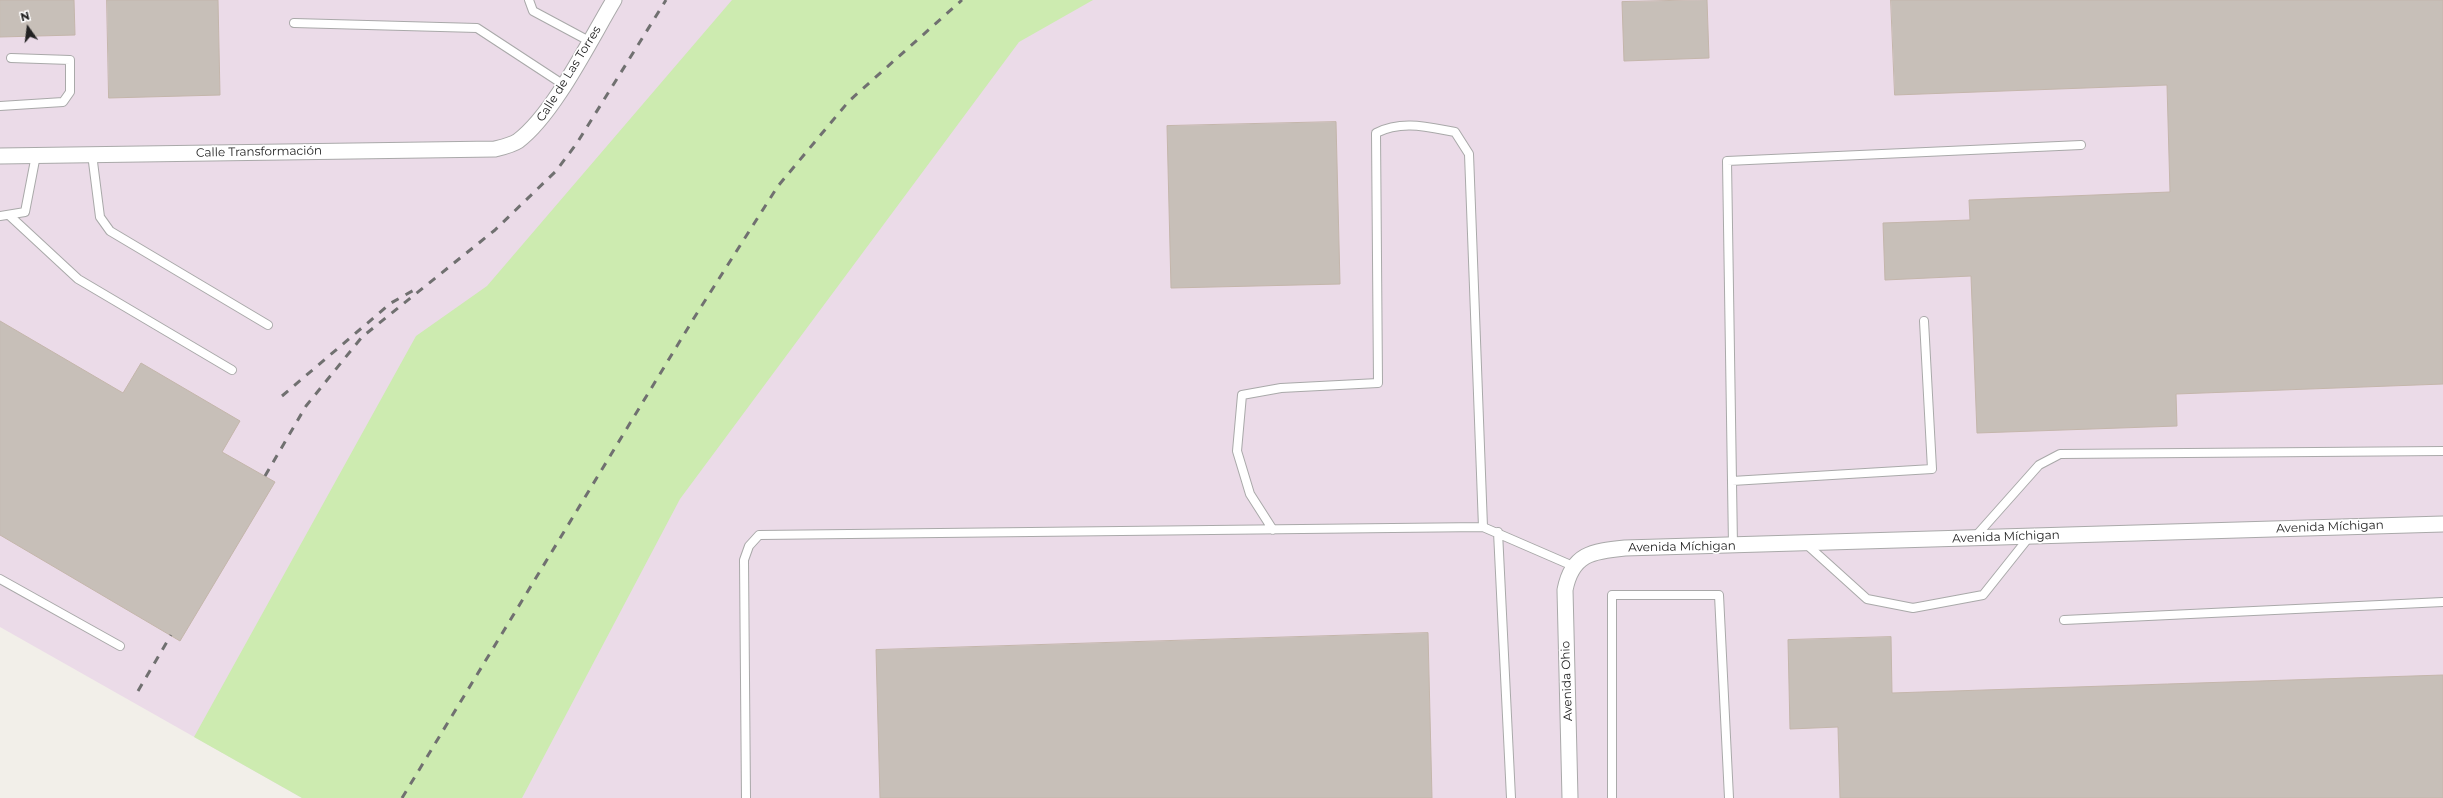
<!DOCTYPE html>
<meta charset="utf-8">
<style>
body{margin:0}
#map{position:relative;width:2443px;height:798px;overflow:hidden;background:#f2efe9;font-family:Montserrat,sans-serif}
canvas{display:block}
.north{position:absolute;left:8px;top:8px;width:40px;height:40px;-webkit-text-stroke:3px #fff;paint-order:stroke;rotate:346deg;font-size:11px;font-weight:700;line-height:16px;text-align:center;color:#222}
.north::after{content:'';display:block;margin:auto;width:14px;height:18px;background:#222;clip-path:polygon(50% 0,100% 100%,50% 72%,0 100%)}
</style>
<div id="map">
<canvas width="2443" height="798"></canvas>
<div class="north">N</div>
</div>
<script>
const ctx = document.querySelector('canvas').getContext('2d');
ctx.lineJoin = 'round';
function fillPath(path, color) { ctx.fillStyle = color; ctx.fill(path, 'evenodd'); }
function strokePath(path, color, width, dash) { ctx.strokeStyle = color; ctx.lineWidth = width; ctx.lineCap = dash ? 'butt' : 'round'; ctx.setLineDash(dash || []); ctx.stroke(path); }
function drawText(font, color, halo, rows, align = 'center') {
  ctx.font = font + ' Montserrat,sans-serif'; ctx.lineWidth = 3.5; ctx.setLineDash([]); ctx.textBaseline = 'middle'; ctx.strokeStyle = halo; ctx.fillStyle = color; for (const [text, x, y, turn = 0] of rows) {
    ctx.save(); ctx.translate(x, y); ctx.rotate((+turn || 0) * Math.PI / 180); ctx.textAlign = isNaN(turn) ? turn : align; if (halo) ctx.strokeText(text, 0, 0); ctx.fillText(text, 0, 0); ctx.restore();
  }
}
const industrial = new Path2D(`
 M0,0H2443V798H302L0,627Z`);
const grass = new Path2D(`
 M732,0H1093L1019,42L680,499L522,798H302L194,737L416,336L487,286Z`);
const building = new Path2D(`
 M0,0H74L75,35L0,37Z
 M107,0H218L220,95L109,98Z
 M1707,0L1709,58L1624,61L1622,2Z
 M1891,0H2443V384L2176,394L2177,426L1977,433L1971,276L1885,280L1883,223L1970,220L1969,200L2170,192L2167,85L1895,95Z
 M1336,122L1340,284L1171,288L1167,126Z
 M0,321L123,393L141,363L240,421L222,452L275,482L180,641L0,535Z
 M1428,633L1432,798H880L876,650Z
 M1891,637L1892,693L2443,675V798H1840L1838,727L1790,729L1788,640Z`);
const service = new Path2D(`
 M529,0L533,11L589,41
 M294,23L477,28L564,85
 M0,106L63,102L70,92V60L11,58
 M92,154L100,217L110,231L268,325
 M0,216L25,212L36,155
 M10,216L78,279L232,370
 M1732,481L1932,469L1924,321
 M1273,530L1250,494L1237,451L1242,395L1281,388L1378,383L1376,133C1402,120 1427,127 1455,132L1469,154L1483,527
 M1498,532L1511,798
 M1975,537L2039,465L2060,454L2443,451
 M1805,543L1867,599L1913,608L1983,595L2030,536
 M1733,546L1727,161L2081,145
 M0,579L120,646
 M2064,620L2443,602
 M746,798L744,560L749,546L759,535L1483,527L1573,566
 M1612,798V595H1719L1729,798`);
const minor = new Path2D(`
 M0,156L495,149C503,147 512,145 518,141C554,114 590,40 614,0
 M1570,798L1565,590C1572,554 1592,551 1625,548L2443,524`);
const rail = new Path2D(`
 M282,396L391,303L414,290
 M265,476L306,406L362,337L495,230L556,171L577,143L666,0
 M138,691L171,635
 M402,798L694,318L778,186L849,101L962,0`);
const streetNames = [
 ["Calle de Las Torres",569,74,-58],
 ["Calle Transformación",259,152,-1],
 ["Avenida Míchigan",2330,527,-2],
 ["Avenida Míchigan",2006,537,-2],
 ["Avenida Míchigan",1682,547,-1],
 ["Avenida Ohio",1567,681,-92]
];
fillPath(industrial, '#ebdbe8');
fillPath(grass, '#cdebb0');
fillPath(building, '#c7bfb8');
strokePath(building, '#c4b6ab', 1);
strokePath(service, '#a9a9a9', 10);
strokePath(minor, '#a9a9a9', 17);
strokePath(service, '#fff', 8);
strokePath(minor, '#fff', 15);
strokePath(rail, '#707070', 3, [8, 8]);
drawText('12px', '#222', '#fff', streetNames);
</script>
